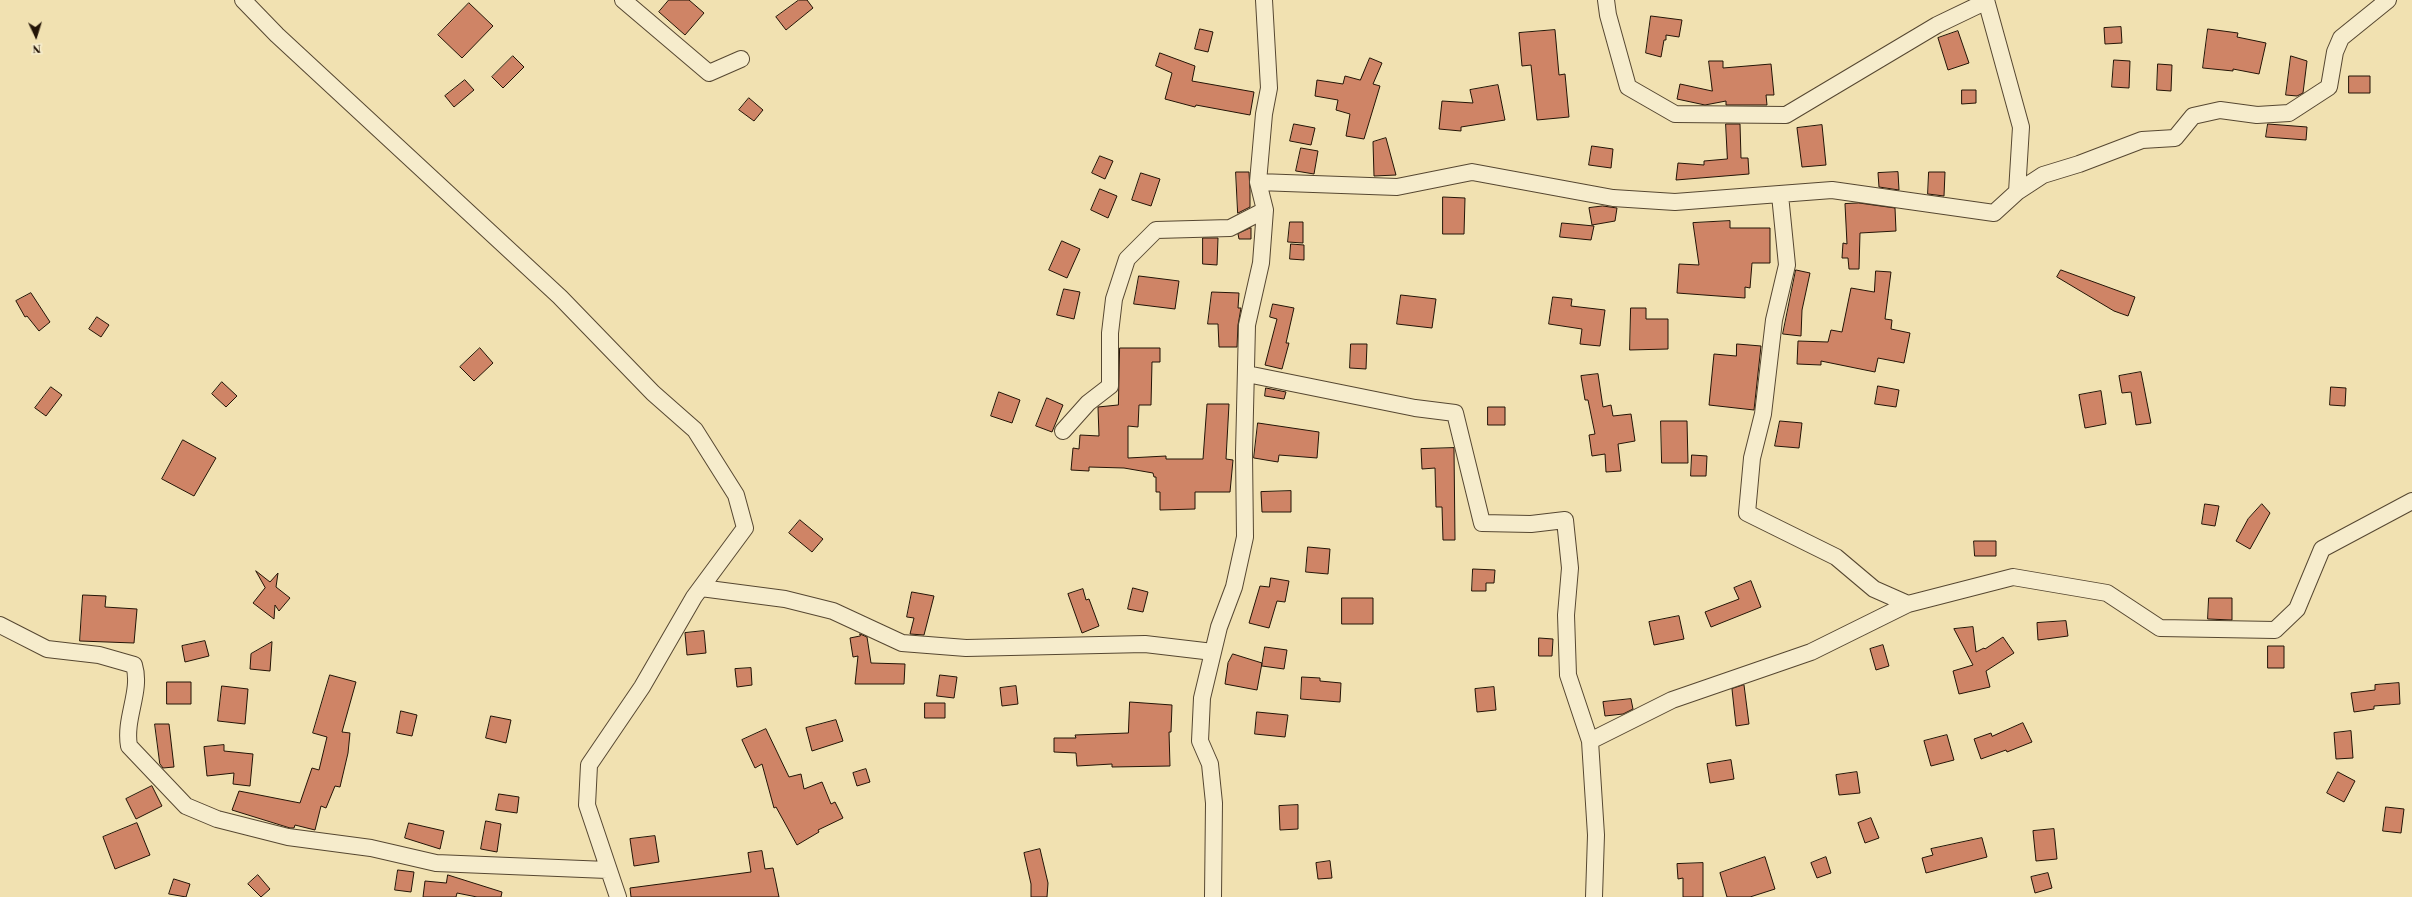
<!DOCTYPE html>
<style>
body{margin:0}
#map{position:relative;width:2412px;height:897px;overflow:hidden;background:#f1e1b1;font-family:"Libre Bodoni",serif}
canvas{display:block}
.north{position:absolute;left:16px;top:16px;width:40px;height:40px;-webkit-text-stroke:3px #f6eccc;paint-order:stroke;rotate:176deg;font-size:11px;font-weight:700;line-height:16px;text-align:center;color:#231406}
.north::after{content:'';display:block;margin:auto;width:14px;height:18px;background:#231406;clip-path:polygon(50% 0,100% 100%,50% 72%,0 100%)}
</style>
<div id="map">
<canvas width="2412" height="897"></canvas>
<div class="north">N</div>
</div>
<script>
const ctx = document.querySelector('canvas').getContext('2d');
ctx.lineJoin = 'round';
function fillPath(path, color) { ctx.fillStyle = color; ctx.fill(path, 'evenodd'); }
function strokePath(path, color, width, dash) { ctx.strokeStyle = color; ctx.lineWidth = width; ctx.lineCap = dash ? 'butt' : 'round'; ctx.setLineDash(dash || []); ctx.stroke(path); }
const building = new Path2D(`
 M669,0H689L704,13L685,35L659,12Z
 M799,0H807L813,8L786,30L776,17Z
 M469,3L493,26L462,58L438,35Z
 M1651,16L1682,20L1679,37L1666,35V40H1664L1661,57L1646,53Z
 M2121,27L2122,43L2105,44L2104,28Z
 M1200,29L1213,32L1208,52L1195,49Z
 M2208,29L2238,33L2237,37L2266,43L2259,74L2233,69V71L2203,68Z
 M1555,30L1559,75L1565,74L1569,117L1537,120L1531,65L1522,66L1519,33Z
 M1958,31L1969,63L1948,70L1938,38Z
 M1160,53L1195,66L1192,81L1254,92L1250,115L1196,105L1195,107L1165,99L1172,73L1156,66Z
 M513,56L524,67L503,88L492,77Z
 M2291,56L2307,61L2303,93L2297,96L2286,95Z
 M1370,58L1382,63L1373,84L1380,86L1364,139L1346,136L1350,114L1336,110L1338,100L1315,96L1317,80L1343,84L1345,76L1360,80Z
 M2114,60L2130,61L2129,88L2112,87Z
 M1709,61H1723V68L1771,64L1774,95H1766L1767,105H1726V101L1705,105L1677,99L1680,84L1712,91Z
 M2158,64L2172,65L2171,91L2157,90Z
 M2349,76H2370V93H2349Z
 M465,80L474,90L454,107L445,96Z
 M1498,85L1505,120L1461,127V131L1439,129L1442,101L1473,103L1470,90Z
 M1962,90H1976V103L1962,104Z
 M749,98L763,110L754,121L739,110Z
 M1294,124L1315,128L1311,145L1290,141Z
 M1726,124H1740L1741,158H1748L1749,174L1676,180L1678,163L1704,165V161L1727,159Z
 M2268,124L2307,127L2306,140L2266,137Z
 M1822,125L1826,165L1802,167L1797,128Z
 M1386,138L1396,175L1374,176L1373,142Z
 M1592,146L1613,149L1611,168L1589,165Z
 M1301,148L1318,151L1314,174L1296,171Z
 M1100,156L1113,161L1105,179L1092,173Z
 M1236,172H1249L1250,190V207L1238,213Z
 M1898,172L1899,190L1879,187L1878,173Z
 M1929,172H1945L1944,196L1928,194Z
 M1141,173L1160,179L1151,206L1132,200Z
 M1100,189L1117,196L1108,218L1091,210Z
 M1443,197L1465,198L1464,234H1443Z
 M1859,203L1895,208L1896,231L1860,233L1859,269H1849L1848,258H1842L1843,243L1847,244L1845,204Z
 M1603,206L1617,208L1615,221L1592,225L1589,208Z
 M1730,221V228H1770V263H1752L1750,288L1745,287V298L1677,293L1679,264L1699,265L1693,223Z
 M1290,222H1303V243L1288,242Z
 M1562,223L1594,226L1591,240L1560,237Z
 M1251,228V239H1239L1238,234Z
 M1203,238H1218L1217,265L1203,264Z
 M1062,241L1080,249L1067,278L1049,270Z
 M1291,244L1304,245V260L1290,259Z
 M1796,270L1810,273L1802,310L1801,336L1783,334Z
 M2061,270L2135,297L2128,316L2114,311L2057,277Z
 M1876,271L1891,272L1885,319L1892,320L1891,329L1910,333L1904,363L1878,358L1875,372L1821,361V365L1797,364L1798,341L1828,342L1831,330L1842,332L1851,288L1874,292Z
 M1139,276L1179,281L1175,309L1134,304Z
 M1064,289L1080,292L1074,319L1057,315Z
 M1212,292L1239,293L1238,308H1241L1238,325L1237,347H1219L1218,324H1208Z
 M31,293L50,322L39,331L27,316L25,317L16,301Z
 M1401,295L1436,299L1432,328L1397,324Z
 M1553,297L1572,299L1571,306L1605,310L1600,346L1580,344L1582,329L1549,324Z
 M1273,304L1294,308L1286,343H1289L1282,369L1265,365L1277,319L1270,317Z
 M1631,308H1646V319H1668V349L1630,350Z
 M97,317L109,325L101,337L89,329Z
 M1351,344H1367L1366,369L1350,368Z
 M1737,344L1761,346L1754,410L1709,405L1714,354L1736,356Z
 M480,348L493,363L474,381L460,367Z
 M1120,348H1160V362H1152L1151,405H1139L1138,427L1128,426V458L1166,456V459H1203L1207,404H1229L1226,459L1233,460L1230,492H1195V509L1160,510V492H1156V477H1154L1153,473L1124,468L1089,467V471L1071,470L1073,448L1079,449L1080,435L1099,436L1098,407L1118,405Z
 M2141,372L2151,423L2136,425L2131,392L2122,393L2119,376Z
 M1598,374L1603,407L1611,405L1613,416L1631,414L1635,441L1618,444L1621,471L1606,472L1605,454L1592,456L1589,435L1595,434L1588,400H1585L1581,376Z
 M222,382L237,396L226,407L212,394Z
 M1878,386L1899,390L1896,407L1875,404Z
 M51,387L62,395L46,416L35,408Z
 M2331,387L2346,388L2345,406L2330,405Z
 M1266,388L1286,392L1284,399L1265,396Z
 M2101,391L2106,424L2085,428L2079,395Z
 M999,392L1020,400L1012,423L991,416Z
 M1047,398L1063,405L1052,432L1036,426Z
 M1488,407H1505V425H1488Z
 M1661,421H1687L1688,463H1662Z
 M1780,421L1802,423L1799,448L1775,446Z
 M1258,423L1319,432L1317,458L1279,455L1278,462L1254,458Z
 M183,440L216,458L194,496L162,479Z
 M1454,448L1455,540H1443L1442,507H1436L1435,468L1422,469L1421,449Z
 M1692,455L1707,456L1706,476H1691Z
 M1291,491V512H1262L1261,492Z
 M2205,504L2219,506L2215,526L2202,524Z
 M2262,504L2270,513L2250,549L2236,541L2248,519Z
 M800,520L823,539L812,552L789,533Z
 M1974,541H1996V556H1975Z
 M1308,547L1330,549L1328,574L1306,572Z
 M1473,569L1495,570L1494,583H1486V591H1472Z
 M256,571L270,582L278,573L276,587L290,598L279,611L275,605L274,619L253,603L265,588Z
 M1271,578L1289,581L1285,602L1277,601L1269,628L1249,623L1260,586L1269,587Z
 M1751,581L1761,607L1711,627L1705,612L1739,599L1734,588Z
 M1133,588L1148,592L1143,612L1128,609Z
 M1083,589L1086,600L1089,599L1099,626L1082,633L1068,594Z
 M912,592L934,596L924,635L910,634L914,618L907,617Z
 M83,595L106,596L105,607L137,609L134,643L80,641Z
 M1342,598H1373V624H1342Z
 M2209,598H2232V620L2208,619Z
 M1679,616L1684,639L1654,645L1649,622Z
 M2066,621L2068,636L2038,640L2037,623Z
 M1973,627L1976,652L1984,648L1985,649L2003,637L2014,653L1986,671L1990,687L1959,694L1953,671L1973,665L1954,629Z
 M704,631L706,653L687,655L685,633Z
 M860,634L867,637L871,663L905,664L904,684H855L858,656L853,657L850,638L860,636Z
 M1539,638L1553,639L1552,656H1539Z
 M205,641L209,656L185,662L182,646Z
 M272,642L270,671L250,669L251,654Z
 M1883,645L1889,666L1876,670L1870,649Z
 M2268,646H2284V668H2268Z
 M1265,647L1287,650L1284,669L1262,666Z
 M1233,654L1262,663L1257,690L1225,684L1228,663Z
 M751,668L752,685L737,687L735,669Z
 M330,675L356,682L342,732L350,733L348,753L340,787L335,786L326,808L321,806L315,830L295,825L294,828H290L232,810L239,791L300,803L312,768L319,770L327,737L313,733Z
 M940,675L957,677L954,698L937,696Z
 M1302,677L1320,678V681L1341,683L1340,702L1301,699Z
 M167,682H191V704H167Z
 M2399,683L2400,704L2374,706V709L2354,712L2351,693L2375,690V685Z
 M1744,685L1749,724L1736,726L1732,689Z
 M222,686L248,689L245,724L218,721Z
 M1016,686L1018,704L1002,706L1000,688Z
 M1494,687L1496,710L1477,712L1475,689Z
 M1631,699L1633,709L1623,714L1605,716L1603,702Z
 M1130,702L1172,705L1171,732H1169L1170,766L1112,767V764L1077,766L1076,753L1054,752V738H1076L1075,735L1128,733Z
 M925,703H945V718H925Z
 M401,711L417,715L412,736L397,733Z
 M1257,712L1288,715L1285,737L1255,734Z
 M491,716L511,720L506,743L486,738Z
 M836,720L843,741L812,751L806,728Z
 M2023,723L2032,742L2007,752L2006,750L1981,759L1974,739L1991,733L1992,736Z
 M155,724H169L174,767L163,768L160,764Z
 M766,729L789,777L801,774L804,789L822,782L831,804L835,802L843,818L818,830L819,832L797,845L776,807L774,808L762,764L755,768L742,740Z
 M2351,731L2353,758L2336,759L2334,733Z
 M1947,735L1954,760L1931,766L1924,741Z
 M224,745V751L253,754L250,786L233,784L234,773L207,776L204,747Z
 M1731,760L1734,779L1710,783L1707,764Z
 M866,769L870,782L857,786L853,773Z
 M1857,772L1860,793L1839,795L1836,775Z
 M2338,772L2355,781L2344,802L2327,793Z
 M152,786L162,806L136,819L126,799Z
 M499,794L519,797L517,813L496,810Z
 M1298,805V829L1280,830L1279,806Z
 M2386,807L2404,809L2401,833L2383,831Z
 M1871,818L1879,838L1865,843L1858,823Z
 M486,821L501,824L497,852L481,849Z
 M137,823L150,855L115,869L103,837Z
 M409,823L444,831L440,849L405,838Z
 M2054,829L2057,859L2036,861L2033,831Z
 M655,836L659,862L634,866L630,839Z
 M1982,838L1987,857L1926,873L1922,858L1933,855L1931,849Z
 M1040,849L1048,883L1047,897H1031V884L1024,853Z
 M762,851L765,869L773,868L779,897H631L630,888L751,872L748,853Z
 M1765,857L1775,889L1750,897H1727L1720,873Z
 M1826,857L1831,873L1817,878L1811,863Z
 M1330,861L1332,878L1318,879L1316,863Z
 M1703,863V897H1683V878L1678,879L1677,864Z
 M398,870L414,872L411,892L395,890Z
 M2048,873L2052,888L2035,893L2031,877Z
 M258,875L270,889L261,897L248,884Z
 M448,875L502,892L501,897H477L457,893L456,897H423L425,881L446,883Z
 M174,879L190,884L186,897L169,894Z`);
const street = new Path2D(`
 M243,0L277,35L560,297L653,393L695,430L736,495L745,528L694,597L642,687L589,765L587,805L618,897
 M623,0L709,73L741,59
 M1606,0L1608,15L1628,87L1675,114L1786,115L1937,25L1985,2
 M1986,0L2021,127L2017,192
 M1258,182L1397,187L1472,172L1613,198L1675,202L1832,190L1994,213L2017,192L2043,175L2079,164L2142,140L2175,138L2193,116L2220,110L2257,115L2289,113L2329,87L2335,52L2341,38L2388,0
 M1780,195L1787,265L1774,320L1763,414L1752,458L1747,513L1836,557L1874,589L1908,604
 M1247,374L1415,408L1455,413L1482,523L1531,524L1565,520L1570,568L1566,615L1568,675L1590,741
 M1063,431L1088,403L1110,386V333L1114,299L1127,259L1156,230L1230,228L1265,210
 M701,588L785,599L833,611L902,643L966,648L1145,644L1213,652
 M0,625L47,649L99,655L134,665C142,691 124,718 129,746L186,806L217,819L288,837L371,848L436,863L607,870
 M1213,897L1214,803L1210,764L1200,741L1202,698L1219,627L1234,587L1245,537L1244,453L1247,325L1261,263L1265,210L1258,182L1264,114L1269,88L1264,0
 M1594,897L1596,835L1590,741L1672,700L1811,652L1908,604L2013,577L2107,593L2160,628L2275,630L2297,609L2322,549L2412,501`);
fillPath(building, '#cf8466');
strokePath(building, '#231406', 1);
strokePath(street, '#564731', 18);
strokePath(street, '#f6eccc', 16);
</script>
